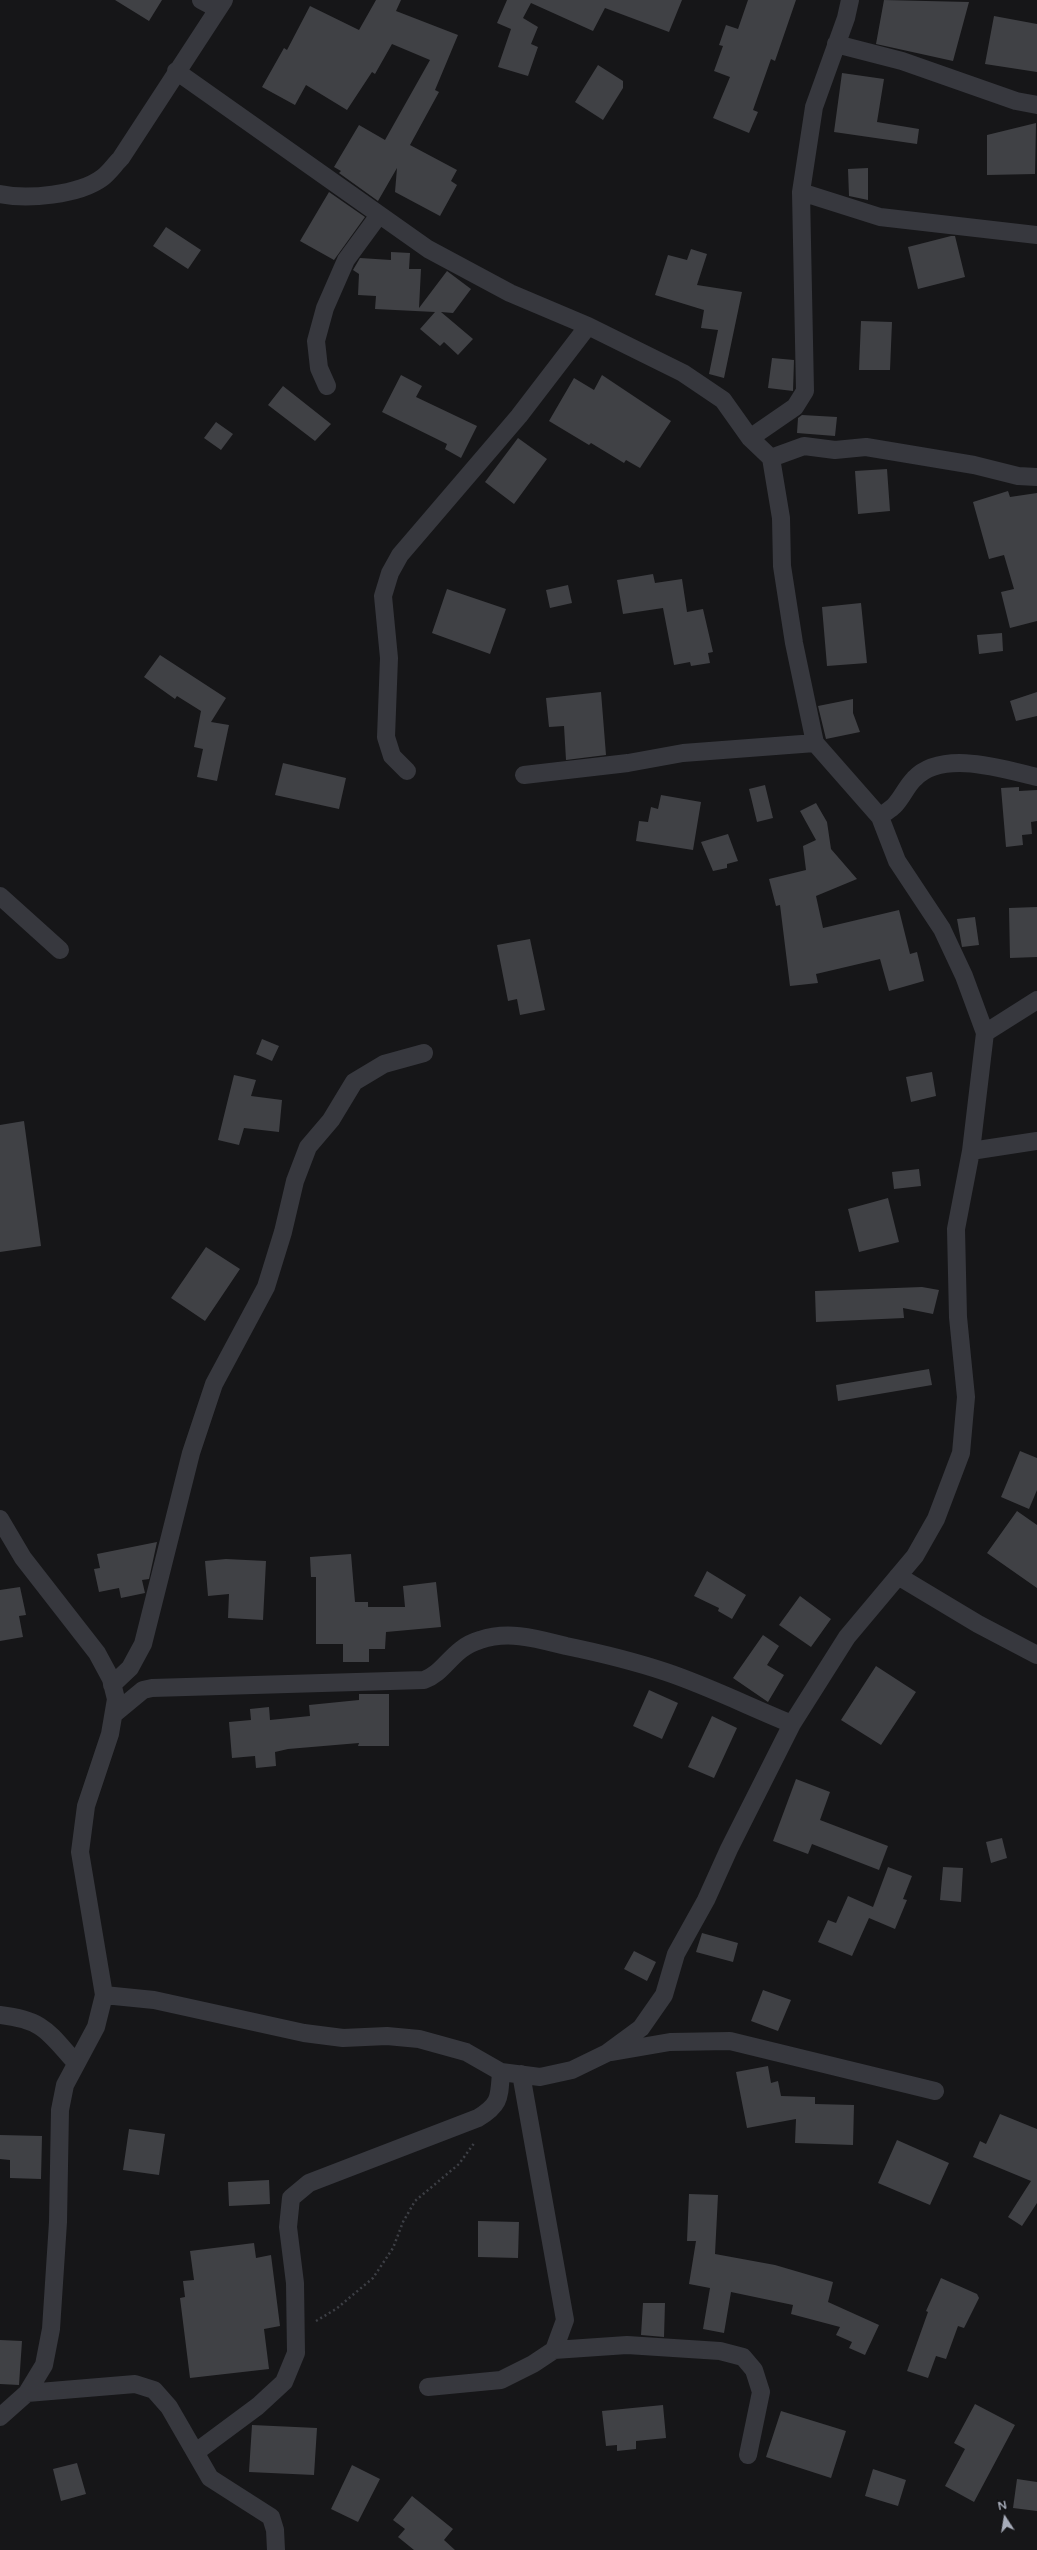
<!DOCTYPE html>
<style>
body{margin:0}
#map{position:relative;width:1037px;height:2550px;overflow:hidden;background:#161618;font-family:"Varela Round",sans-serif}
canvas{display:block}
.north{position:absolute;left:985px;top:2498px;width:40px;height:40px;-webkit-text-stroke:3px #111113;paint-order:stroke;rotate:348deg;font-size:11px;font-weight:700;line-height:16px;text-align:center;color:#a7acb9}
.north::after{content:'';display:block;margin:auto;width:14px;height:18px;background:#a7acb9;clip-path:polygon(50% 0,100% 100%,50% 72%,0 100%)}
</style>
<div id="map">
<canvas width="1037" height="2550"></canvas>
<div class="north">N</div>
</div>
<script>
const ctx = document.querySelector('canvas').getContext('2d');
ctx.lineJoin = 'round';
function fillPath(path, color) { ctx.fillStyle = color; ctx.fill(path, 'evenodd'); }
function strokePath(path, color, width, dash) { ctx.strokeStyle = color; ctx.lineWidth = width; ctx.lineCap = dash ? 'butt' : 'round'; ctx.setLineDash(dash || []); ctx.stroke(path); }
const building = new Path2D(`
 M115,0H162L149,21Z
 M376,0H401L396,11L458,35L435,90L439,92L410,145L457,170L451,181L457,185L440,216L395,192L397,168L378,201L339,173L341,171L334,167L359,125L385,140L430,60L392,44L375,74L372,72L347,110L306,85L295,105L262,87L284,48L287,50L310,6L359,30Z
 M507,0H682L669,32L605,8L593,31L531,3L523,18L538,27L531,44L538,47L528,76L498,67L511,29L497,23Z
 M748,0H796L775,61L771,59L753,110L758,112L749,133L713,118L730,77L714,71L723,46L719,45L726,25L738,29Z
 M884,0L969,2L953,61L876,44Z
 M994,16L1037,24V72L985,64Z
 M598,65L623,81V88L603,120L575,102Z
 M842,73L884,79L877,122L919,129L917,144L834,132Z
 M1036,123L1035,174L987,175V135Z
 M868,168V200L849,196L848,169Z
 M329,192L365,217L334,260L300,241Z
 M166,227L201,250L188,269L153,246Z
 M951,236H955L965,277L918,289L908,247Z
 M691,249L707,254L697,285L742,292L724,378L709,374L718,330L701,328L704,310L655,295L668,255L687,260Z
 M391,252L410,253L409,269H421L419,308L447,271L471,289L453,313L441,312L473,339L458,355L444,342L440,346L420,329L435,312L375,309L376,296L358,295L359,274L353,270L360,258L391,260Z
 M861,321L892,322L890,370H859Z
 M772,358L794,360L793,391L768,388Z
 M401,375L422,386L416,397L477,426L461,458L445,449L447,444L382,412Z
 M602,375L671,421L640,468L626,460L624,463L591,443L589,445L549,421L574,378L594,390Z
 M283,386L331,424L315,441L268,405Z
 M802,415L837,417L835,436L797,433L798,418Z
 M216,422L233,434L221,450L204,438Z
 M518,438L547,459L514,504L485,482Z
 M887,469L890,511L858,514L855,471Z
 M1008,491L1010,497L1037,493V621L1010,628L1001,592L1014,589L1004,555L989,559L973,502Z
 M653,574L655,583L682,579L687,612L703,609L713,652L708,653L710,663L691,666L690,662L674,665L663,608L623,614L617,580Z
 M568,585L572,603L550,608L546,590Z
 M447,589L506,609L490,654L432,633Z
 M861,603L867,663L827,666L822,607Z
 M1002,633L1003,651L979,654L977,635Z
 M160,655L226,698L211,722L229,725L217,781L197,777L203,749L194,747L201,711L177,696L175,699L144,677Z
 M601,692L606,755L566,760L564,726L549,727L546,698Z
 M1037,692V716L1016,721L1010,701Z
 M853,699V713L860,732L826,739L818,706Z
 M283,763L346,778L339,809L275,795Z
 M765,785L773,818L757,822L749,789Z
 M1019,787V791L1037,790V821L1031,822L1032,834L1022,835L1023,845L1006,847L1001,788Z
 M661,795L701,802L693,850L636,841L639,821L648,822L651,807L658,809Z
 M816,803L827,822L831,849L857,879L816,896L823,928L899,910L910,954L917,952L924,981L889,991L880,959L816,974L818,983L790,986L780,905L776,906L769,879L806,870L803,846L816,840L800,811Z
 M728,834L738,861L727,864V868L713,871L701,842Z
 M1037,907V957L1010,958L1009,908Z
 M975,917L979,945L962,947L957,919Z
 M530,939L545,1010L520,1015L517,999L508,1001L497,945Z
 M262,1039L279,1046L272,1061L256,1054Z
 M932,1072L936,1096L911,1102L906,1077Z
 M234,1075L256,1080L251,1096L282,1100L279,1132L244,1128L239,1145L218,1140Z
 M24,1121L41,1246L0,1252V1125Z
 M919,1169L921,1186L894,1189L892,1172Z
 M888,1198L899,1242L859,1252L848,1209Z
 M206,1247L240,1269L205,1321L171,1298Z
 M922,1287L939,1290L933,1314L903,1308L904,1318L816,1322L815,1291Z
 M929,1369L932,1385L838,1401L836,1385Z
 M1020,1451L1037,1458V1490L1029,1509L1001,1497Z
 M1017,1511L1037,1525V1588L987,1553Z
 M157,1542L149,1579L142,1580L145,1593L121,1598L119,1588L99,1592L94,1569L100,1568L97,1554Z
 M351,1554L355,1602H368V1607H405L403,1586L436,1582L441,1627L386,1632L385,1649H369V1662H343V1644H316V1577H311L310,1557Z
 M226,1559L266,1561L263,1620L228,1618L229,1594L208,1596L205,1561Z
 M707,1571L746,1595L732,1619L718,1611L719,1608L694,1596Z
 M20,1587L26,1615L19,1616L23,1637L0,1641V1590Z
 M800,1596L831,1619L811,1647L779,1625Z
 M763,1635L779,1646L767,1665L784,1675L768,1702L733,1678Z
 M876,1666L916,1692L881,1745L841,1720Z
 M649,1690L678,1703L662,1739L633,1726Z
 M359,1694H389V1746H358L359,1743L288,1749L275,1752L276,1766L256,1768L255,1756L232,1758L229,1722L251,1720L250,1709L269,1707L270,1720L310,1716L309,1705L359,1700Z
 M712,1716L737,1728L714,1778L688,1767Z
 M796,1779L830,1792L820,1820L888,1846L879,1870L812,1844L808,1854L773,1841Z
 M1002,1838L1007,1858L991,1863L986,1842Z
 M888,1867L912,1876L903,1899L907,1900L895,1929L869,1918L852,1956L818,1942L828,1920L836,1923L848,1896L873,1907Z
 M943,1867L963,1868L961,1902L940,1900Z
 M702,1933L738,1943L733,1962L696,1952Z
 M634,1951L656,1962L647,1981L624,1969Z
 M763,1990L791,2000L778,2031L751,2021Z
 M768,2066L771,2083L778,2081L781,2096L815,2097V2104L854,2105L853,2145L795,2143L796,2119L747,2128L736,2072Z
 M1000,2114L1037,2129V2203L1022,2226L1008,2217L1031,2181L973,2157L980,2141L986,2144Z
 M129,2129L165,2134L159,2175L123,2170Z
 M0,2135L42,2136L41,2179L10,2178V2160L0,2159Z
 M897,2140L949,2163L930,2205L878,2183Z
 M269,2180L270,2204L229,2206L228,2182Z
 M689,2194L718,2195L715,2254L775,2265L833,2282L828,2302L879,2325L865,2355L849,2348L852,2342L836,2335L840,2327L791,2314L793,2305L731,2292L724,2333L703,2329L710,2288L689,2284L696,2241H687Z
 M478,2221L519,2222L518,2258L478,2257Z
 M254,2243L256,2258L271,2255L280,2326L264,2329L269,2369L190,2378L180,2298L185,2297L183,2281L194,2280L190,2251Z
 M941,2278L977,2294L979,2298L964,2328L958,2326L946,2359L936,2356L928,2378L907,2371L928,2312L926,2311Z
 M643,2303H665L664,2337L641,2335Z
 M0,2340L22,2341L19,2385L0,2384Z
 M975,2404L1015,2425L974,2502L945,2486L965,2449L954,2443Z
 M663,2405L666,2438L636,2441V2449L617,2451V2445L606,2446L602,2411Z
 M781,2411L846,2431L831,2478L766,2457Z
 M252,2425L317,2428L314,2475L249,2472Z
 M77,2463L86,2494L61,2501L53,2469Z
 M352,2465L380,2479L358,2522L331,2509Z
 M873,2469L906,2480L898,2506L865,2496Z
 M1017,2479L1037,2482V2511L1013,2508Z
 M412,2496L453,2529L444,2540L455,2550H414L398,2537L405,2529L393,2520Z`);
const path = new Path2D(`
 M316,2321L336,2309L373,2278L393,2248L403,2222L415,2201L459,2164L475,2142`);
const street = new Path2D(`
 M201,0L218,9
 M836,44L902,61L1016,101L1037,105
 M801,192L880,217L1037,235
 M0,194C27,200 79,195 102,178C109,173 115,164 121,158L224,0
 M327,386L319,368L316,341L325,308L346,260L379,215
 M750,438L795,407L805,391L801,192L814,107L846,18L850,0
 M771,458L804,446L835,450L866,447L974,465L1018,476L1037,477
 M407,771L392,756L386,737L389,658L383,596L390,573L400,555L519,416L588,326
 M524,775L628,763L683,753L815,743
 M880,817C884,813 890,810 894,806C902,798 906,787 914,779C942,749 1003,769 1037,777
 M0,896L60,950
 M985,1033L1037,1000
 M971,1151L1037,1141
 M0,1519L23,1558L97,1653L111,1679L116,1699L110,1734L86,1806L80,1852L104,1995L96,2027L65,2085L60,2110L58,2222L51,2329L44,2365L27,2393L0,2417
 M898,1576L978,1624L1037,1655
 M112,1685L130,1668L143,1644L191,1453L214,1384L266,1287L283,1232L295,1181L308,1147L331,1120L354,1082L384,1064L424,1053
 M114,1714L143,1690L152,1688L424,1680C445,1673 452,1648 480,1640C509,1630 538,1639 566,1646C600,1653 633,1661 666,1672C708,1686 750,1707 792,1724
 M104,1995L154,2000L304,2033L343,2038L387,2036L419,2039L466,2052L501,2072L540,2077L572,2070L607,2053L641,2028L664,1995L676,1954L706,1900L729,1849L792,1724L847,1637L915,1556L936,1519L961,1453L966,1397L958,1317L956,1229L971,1151L985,1033L964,976L942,929L897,861L880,817L815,743L794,643L782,566L781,518L771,458L750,438L723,400L683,373L588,326L510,293L428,249L176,71
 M0,2015C44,2020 48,2032 76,2063
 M612,2052L670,2042L730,2041L935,2091
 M554,2350L627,2345L720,2351L743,2357L754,2370L761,2392L748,2455
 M428,2387L501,2380L533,2364L554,2350L565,2320L521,2074
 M27,2393L135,2384L154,2390L169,2407L210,2478L271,2517L275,2530L276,2550
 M196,2452L258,2406L284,2382L296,2353L295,2283L288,2227L291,2198L309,2183L478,2118C501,2104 499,2097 501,2072`);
fillPath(building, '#404145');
strokePath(path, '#3d3f45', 2.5, [2, 3]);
strokePath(street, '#37383e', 18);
</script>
